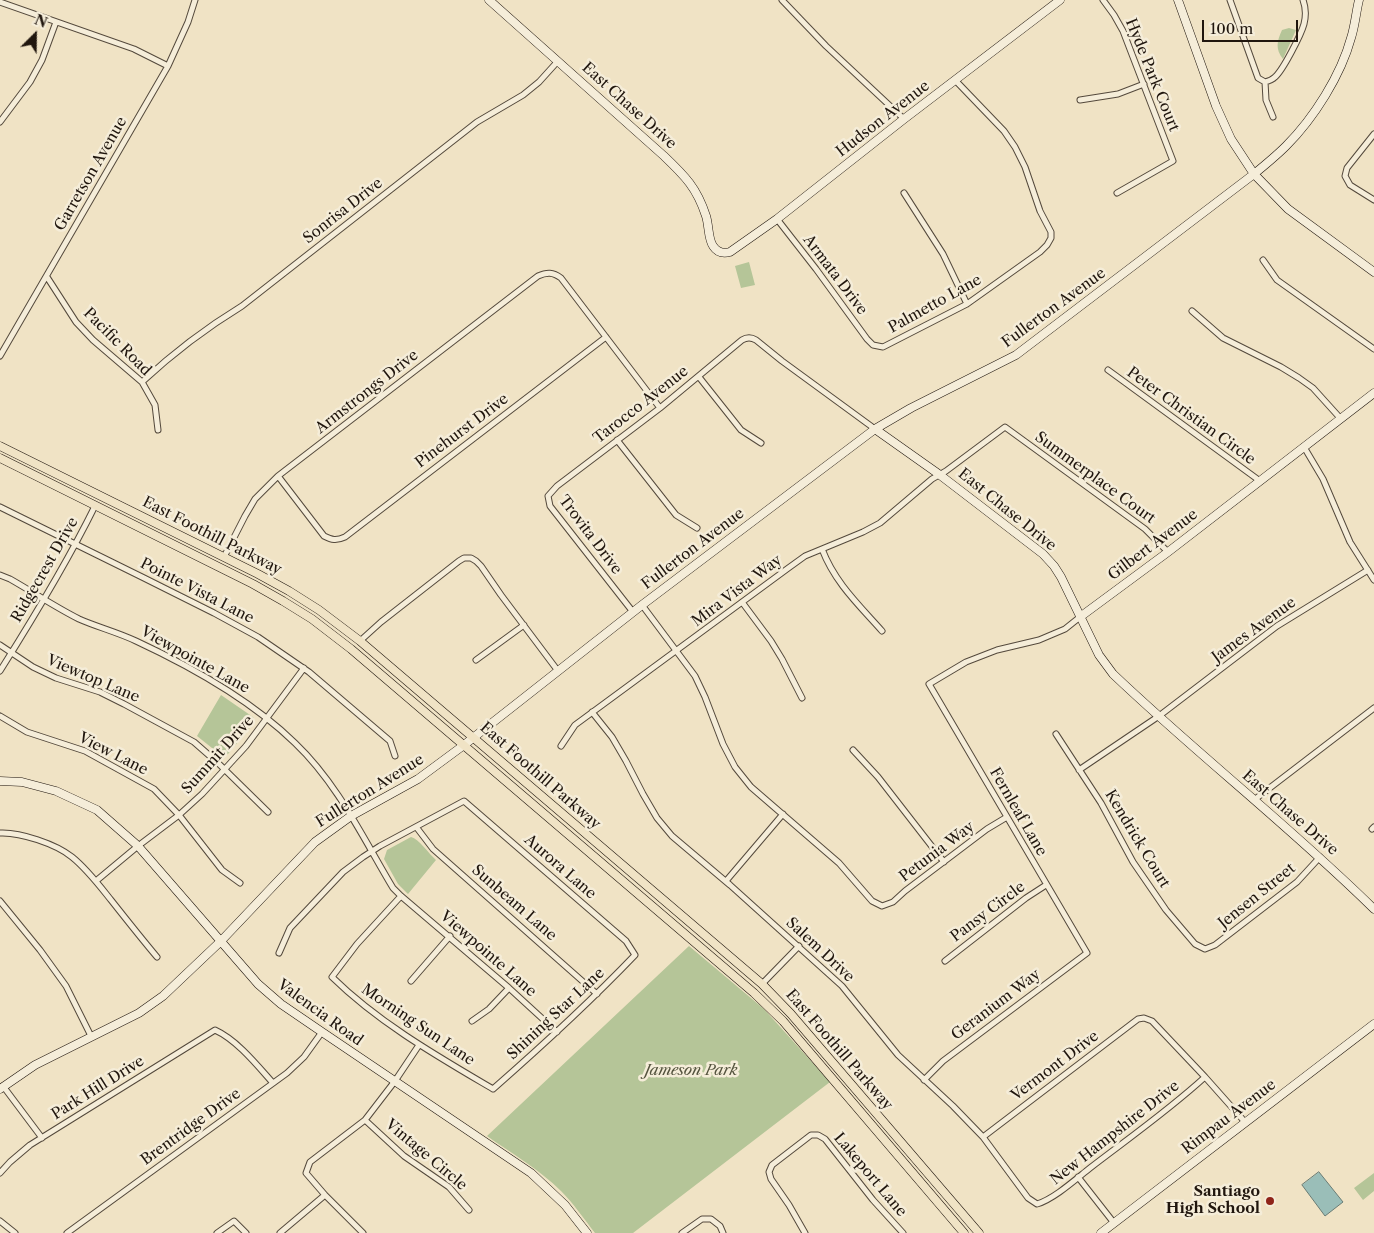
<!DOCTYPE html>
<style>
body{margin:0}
#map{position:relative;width:1374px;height:1233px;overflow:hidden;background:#f0e3c5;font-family:"Libre Caslon Text",serif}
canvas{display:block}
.north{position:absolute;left:10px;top:10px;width:50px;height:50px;-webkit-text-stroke:4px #f5edd9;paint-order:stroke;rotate:23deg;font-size:14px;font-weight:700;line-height:20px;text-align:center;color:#20160e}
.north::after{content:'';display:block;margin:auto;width:18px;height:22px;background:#20160e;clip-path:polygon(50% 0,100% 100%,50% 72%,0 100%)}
.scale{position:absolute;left:1202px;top:20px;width:96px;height:22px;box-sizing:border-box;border:2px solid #20160e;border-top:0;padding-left:6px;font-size:15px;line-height:18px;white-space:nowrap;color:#20160e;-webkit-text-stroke:4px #f5edd9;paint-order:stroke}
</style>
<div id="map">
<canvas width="1374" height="1233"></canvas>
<div class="north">N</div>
<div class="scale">100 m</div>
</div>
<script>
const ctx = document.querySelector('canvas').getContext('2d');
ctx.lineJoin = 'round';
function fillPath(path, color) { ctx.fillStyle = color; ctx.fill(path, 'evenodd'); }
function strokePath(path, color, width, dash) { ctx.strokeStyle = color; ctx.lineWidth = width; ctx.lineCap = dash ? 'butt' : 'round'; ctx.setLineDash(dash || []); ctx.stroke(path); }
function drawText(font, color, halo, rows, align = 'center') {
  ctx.font = font + ' "Libre Caslon Text",serif'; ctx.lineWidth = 5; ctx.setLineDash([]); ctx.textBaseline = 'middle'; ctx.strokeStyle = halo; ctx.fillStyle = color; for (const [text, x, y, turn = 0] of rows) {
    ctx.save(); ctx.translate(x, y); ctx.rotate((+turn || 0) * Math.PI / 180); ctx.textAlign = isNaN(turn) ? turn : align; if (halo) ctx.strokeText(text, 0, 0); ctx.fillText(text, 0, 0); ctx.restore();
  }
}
const green = new Path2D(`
 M1289,28L1296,30L1283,59C1275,49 1277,41 1282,30Z
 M749,262L755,285L741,288L735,266Z
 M221,695L253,717L254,720L253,724L228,754L222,756L197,736Z
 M411,837C419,839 429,854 436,860L408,894L398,884L384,859L387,850Z
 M689,946L764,1009L830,1082L633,1233H595C584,1219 574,1204 561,1191C540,1170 511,1153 487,1136Z
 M1374,1173V1191L1363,1200L1354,1188Z`);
const water = new Path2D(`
 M1319,1172L1343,1202L1325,1216L1302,1185Z`);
const street = new Path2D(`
 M782,0L826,46L904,119
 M1103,0L1114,15L1123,31L1173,161L1117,193
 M1230,0L1258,78L1265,82
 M0,2L134,49L168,66
 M1265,82C1269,81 1272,80 1275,77C1283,70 1301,35 1304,24C1306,16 1306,8 1303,0
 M1265,82L1266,100L1273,117
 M1080,100L1118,94L1144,84
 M0,122L30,82L42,60L56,22
 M1374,134L1347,168L1345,176L1350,185L1374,200
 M904,193L943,254L967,304
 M777,219L816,269L867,339L873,345L883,347L967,304L1040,252L1047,245L1051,238V232L1040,211L1025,167L1015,147L1004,131L955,80
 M1263,260L1277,280L1374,349
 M47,277L76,322L93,340L142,382L155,405L158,430
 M1192,311L1223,338L1281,367L1299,378L1313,388L1341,419
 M0,356L168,66L188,22L195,0
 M1108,370L1260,481
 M699,377L741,430L761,443
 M142,382C173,353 206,328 242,306L477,122L523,95L539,82L558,61
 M617,440L676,515L697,528
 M1304,447L1323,479L1350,542L1374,580
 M278,476L324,536C332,540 336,541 345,537L606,337
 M0,507L142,577L214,613L258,637L309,672L390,741L395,756
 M822,549C835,583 859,605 882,631
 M224,557L245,516L255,499L278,476L538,276C547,272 553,272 561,278L660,408
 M0,575L10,579C33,592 55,607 79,619C97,627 117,632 136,641C192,667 251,700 295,743C338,784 363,838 393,888L401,896L509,988L557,1032
 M742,602L771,641L782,659L802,698
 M642,605L695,676L705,697L723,744L735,767L751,787L839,863L872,901L882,906L893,902L905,891L987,829L1007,817
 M633,612L550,506L548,496L557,486L660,408L742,340C747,337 751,337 756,340L782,361L875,429
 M360,641L381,622L459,561L464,558H471L476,561L481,566L501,595L558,671
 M0,645L33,667L56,678L100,692L124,704L194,742L218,763L268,812
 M476,660L524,625
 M0,671C34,617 67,563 95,506
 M592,712L612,737L626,761L643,794L657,818L672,836L730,885L842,986L898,1055L953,1106L983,1137L1028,1198L1037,1204C1054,1199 1076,1179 1090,1168C1129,1138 1169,1110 1205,1077
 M0,716L27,732L85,751L154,789L179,815L222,870L240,883
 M1056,734L1101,803L1133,862L1166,910L1195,944L1205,949L1215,945L1297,882L1320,857
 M561,746L575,725L787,569L805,556L863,532L880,523L932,479L946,471L1005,427L1145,529L1168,552
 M853,750L878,777L944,862
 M1079,770L1159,716L1277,626L1368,570
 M1254,800L1374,708
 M417,828L433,849L597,994
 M1372,829L1374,827
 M0,833C20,832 56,844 72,857C87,869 99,885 111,900C126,919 141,938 157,957
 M96,881L138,846L179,815L202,794L246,746L304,668
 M726,881L783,814
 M0,901L40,950L66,986L91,1036
 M279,953L290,928L343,872L363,857L380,846L464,801L626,941L635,955C590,1002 542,1046 493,1089C437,1056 379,1023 332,977L357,944L401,896
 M945,961L1026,898L1046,885
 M411,981L450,936
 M762,984L799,946
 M472,1021L489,1009L509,988
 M924,1080L943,1061L1087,953L929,684L966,662L997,650L1039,640L1065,629L1080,617
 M3,1086L42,1138
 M365,1120L404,1156L449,1187L469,1210
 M983,1137L1138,1019L1144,1018L1152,1021L1205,1077L1245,1122
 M0,1173L10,1162L30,1145L215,1030C237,1040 257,1065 273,1083
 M1078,1177L1114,1223
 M0,1221L15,1233
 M67,1233L287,1073L304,1057L322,1032
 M217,1233L234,1221L246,1233
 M280,1233L325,1195
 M363,1233L325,1195L306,1173L310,1162L365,1120L395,1081L419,1045
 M682,1233L702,1219H711L720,1226L723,1233
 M805,1233L789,1205L771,1179L769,1172L772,1165L811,1135H818L825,1139L873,1200L903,1233`);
const secondary = new Path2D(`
 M489,0L664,156C685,176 697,188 706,216C709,225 708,239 713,246C717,252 723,254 730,252L777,219L904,119L1060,0
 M1178,0L1216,106L1231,139L1254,174L1288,209L1374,272
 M875,429L940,475L1043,554L1054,566L1061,577L1099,655L1113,674C1198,755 1291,827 1374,909
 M1080,617L1168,552L1374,393
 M0,781L22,782L56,791L97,810L138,846L258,984L281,1004L322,1032L531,1173L565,1205L587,1233
 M0,1089L35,1065L139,1013L163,996L221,941L315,842L351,816L418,779L464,745L642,605L875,429L911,408L1016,355L1254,174C1265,165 1276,156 1286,146C1314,118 1341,75 1351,38C1355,26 1356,12 1359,0
 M1101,1233L1374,1024`);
const primary = new Path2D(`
 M0,446L258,574L289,591L319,610L360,641L762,984L791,1014L979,1233
 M0,458L253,584L283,601L312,619L351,649L754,993L783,1021L964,1233`);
const markers = [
 [1270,1201,5,"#8f2418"]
];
const streetNames = [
 ["Hyde Park Court",1152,75,68],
 ["East Chase Drive",629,106,42],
 ["Hudson Avenue",883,119,-38],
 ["Garretson Avenue",91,174,-60],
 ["Sonrisa Drive",343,211,-38],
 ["Armata Drive",835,275,53],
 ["Palmetto Lane",935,304,-29],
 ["Fullerton Avenue",1054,308,-36],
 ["Pacific Road",117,342,45],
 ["Armstrongs Drive",367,392,-38],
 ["Tarocco Avenue",641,405,-38],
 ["Peter Christian Circle",1191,416,36],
 ["Pinehurst Drive",462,431,-37],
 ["Summerplace Court",1095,478,36],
 ["East Chase Drive",1007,510,39],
 ["Trovita Drive",590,535,53],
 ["East Foothill Parkway",212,536,27],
 ["Gilbert Avenue",1153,545,-37],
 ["Fullerton Avenue",693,549,-37],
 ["Ridgecrest Drive",45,570,-60],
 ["Pointe Vista Lane",197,591,27],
 ["Mira Vista Way",737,591,-37],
 ["James Avenue",1254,630,-36],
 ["Viewpointe Lane",195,660,29],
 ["Viewtop Lane",93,679,23],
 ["View Lane",113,754,27],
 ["Summit Drive",218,755,-48],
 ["East Foothill Parkway",540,776,41],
 ["Fullerton Avenue",370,791,-32],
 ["Fernleaf Lane",1018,812,60],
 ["East Chase Drive",1290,813,41],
 ["Kendrick Court",1137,839,59],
 ["Petunia Way",937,852,-37],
 ["Aurora Lane",560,867,41],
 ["Jensen Street",1257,896,-39],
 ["Sunbeam Lane",514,903,41],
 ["Pansy Circle",988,912,-37],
 ["Salem Drive",820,950,43],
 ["Viewpointe Lane",488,954,41],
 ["Geranium Way",996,1005,-37],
 ["Valencia Road",320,1013,36],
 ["Shining Star Lane",556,1014,-43],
 ["Morning Sun Lane",418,1025,34],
 ["East Foothill Parkway",839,1050,49],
 ["Vermont Drive",1055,1066,-37],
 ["Park Hill Drive",98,1088,-32],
 ["Rimpau Avenue",1229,1117,-37],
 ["Brentridge Drive",191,1127,-36],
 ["New Hampshire Drive",1115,1133,-38],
 ["Vintage Circle",426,1155,40],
 ["Lakeport Lane",870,1175,50]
];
const parkNames = [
 ["Jameson Park",691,1071]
];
const poiNames = [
 ["Santiago",1260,1192],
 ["High School",1260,1209]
];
fillPath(green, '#b5c598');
fillPath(water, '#9abeb8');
strokePath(water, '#697b74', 1);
strokePath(street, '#54493c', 7);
strokePath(secondary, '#20160e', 9);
strokePath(primary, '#20160e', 9);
strokePath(street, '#f5edd9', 5);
strokePath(secondary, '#f5edd9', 8);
strokePath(primary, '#f0e3c5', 8);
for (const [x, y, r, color] of markers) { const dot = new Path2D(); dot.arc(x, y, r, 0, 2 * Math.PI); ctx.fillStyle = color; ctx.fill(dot); strokePath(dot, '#f5edd9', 2); }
drawText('15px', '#20160e', '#f5edd9', streetNames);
drawText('italic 15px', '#54533e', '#f5edd9', parkNames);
drawText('bold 15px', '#20160e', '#f5edd9', poiNames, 'right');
</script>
